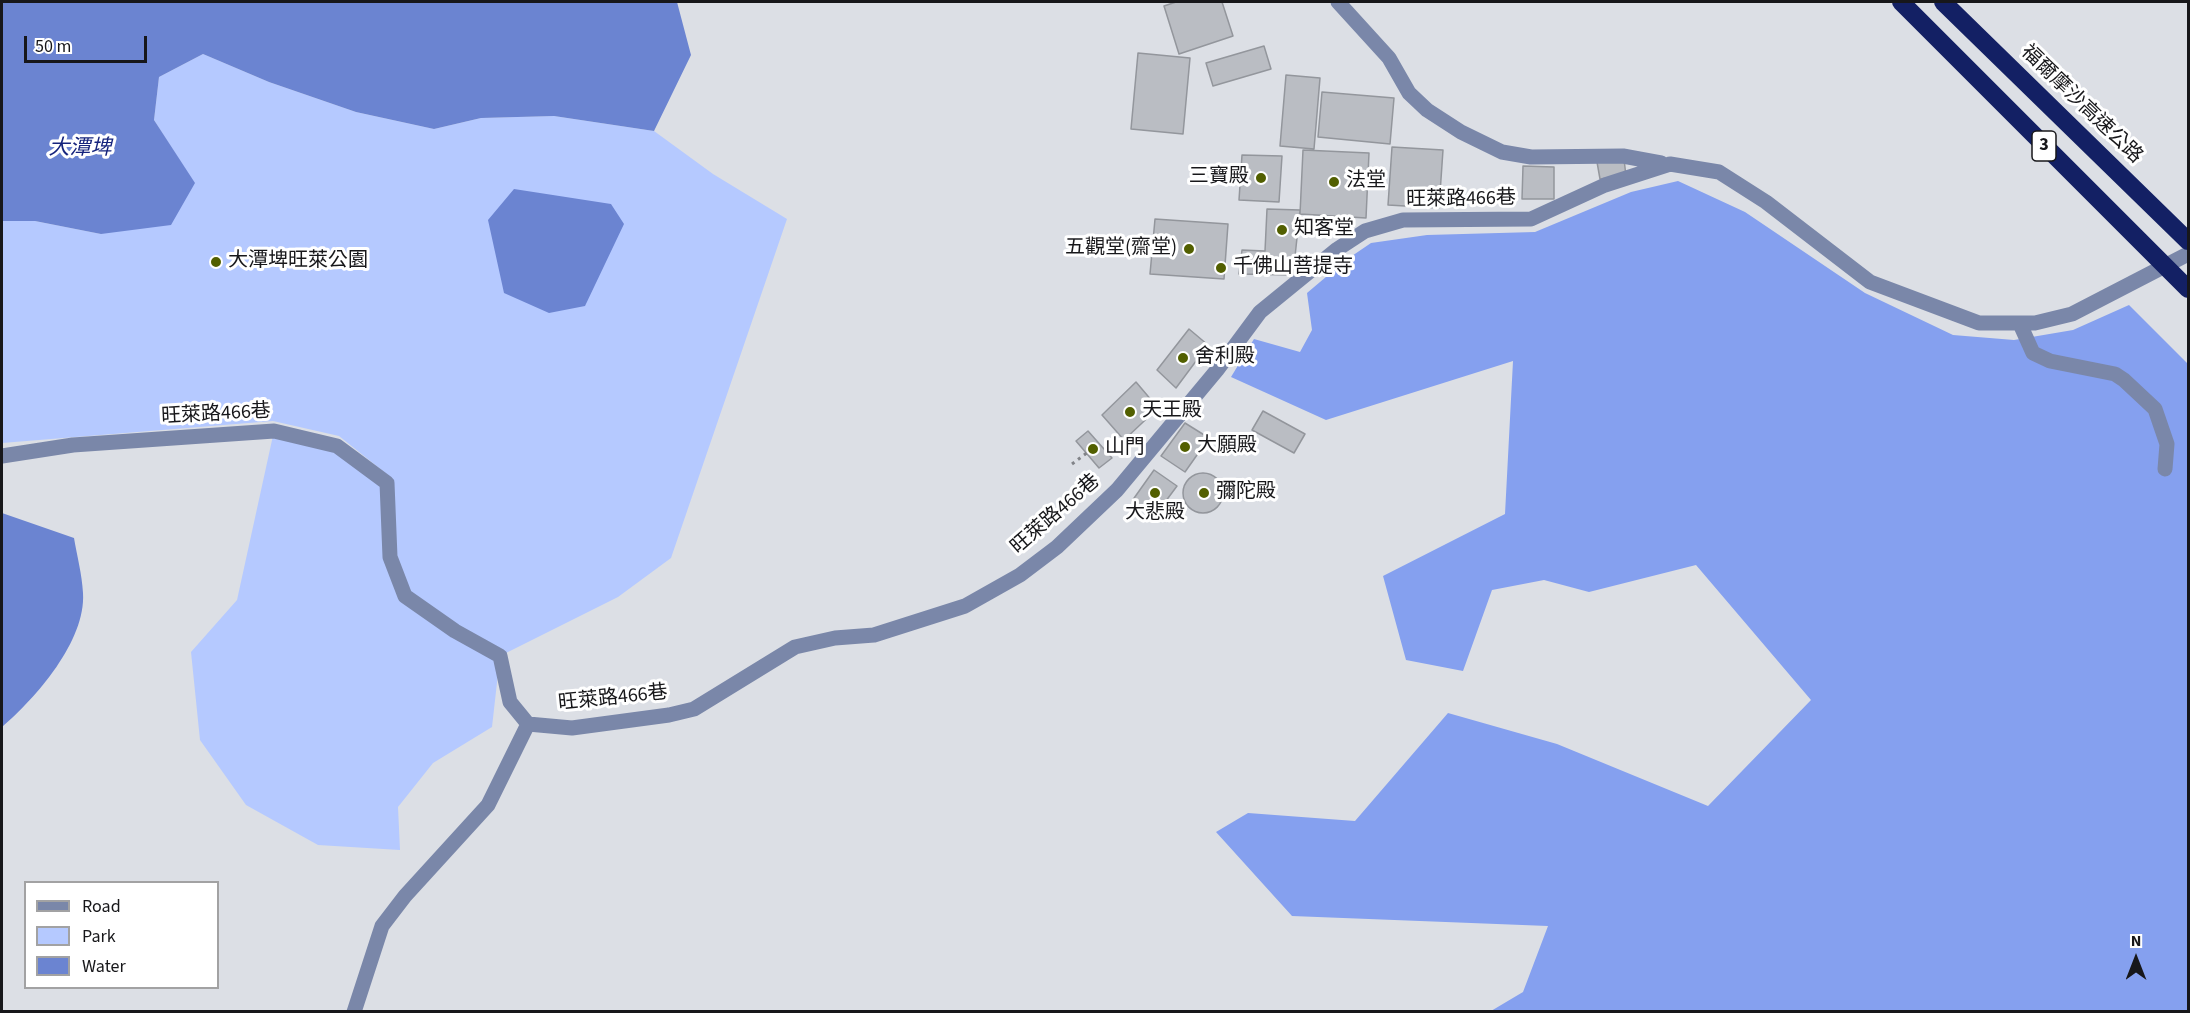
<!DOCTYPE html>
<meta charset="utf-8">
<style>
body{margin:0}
#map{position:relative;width:2190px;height:1013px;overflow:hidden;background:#dcdfe5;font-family:"Source Sans 3",sans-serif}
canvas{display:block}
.frame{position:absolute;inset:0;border:3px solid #17171a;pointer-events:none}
.legend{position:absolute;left:24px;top:881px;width:195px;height:108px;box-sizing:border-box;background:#fff;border:2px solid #a2a2a3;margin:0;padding:8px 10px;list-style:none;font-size:18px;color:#17171a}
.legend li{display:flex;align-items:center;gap:12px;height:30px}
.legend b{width:30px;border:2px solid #a2a2a3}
.north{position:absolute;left:2106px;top:929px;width:60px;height:60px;-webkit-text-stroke:4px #fff;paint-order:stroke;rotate:0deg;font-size:16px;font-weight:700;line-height:24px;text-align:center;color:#17171a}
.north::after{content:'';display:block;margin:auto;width:21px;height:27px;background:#17171a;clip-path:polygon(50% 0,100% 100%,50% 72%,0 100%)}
.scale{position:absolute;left:24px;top:36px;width:123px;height:27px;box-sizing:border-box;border:3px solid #17171a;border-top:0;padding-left:8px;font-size:18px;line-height:21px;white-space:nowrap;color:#17171a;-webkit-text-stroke:4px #fff;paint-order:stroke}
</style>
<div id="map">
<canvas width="2190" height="1013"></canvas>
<div class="frame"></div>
<ul class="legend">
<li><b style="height:8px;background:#7a87a9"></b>Road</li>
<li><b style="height:16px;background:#b5c9ff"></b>Park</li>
<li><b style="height:16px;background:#6b84d1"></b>Water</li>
</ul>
<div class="north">N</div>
<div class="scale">50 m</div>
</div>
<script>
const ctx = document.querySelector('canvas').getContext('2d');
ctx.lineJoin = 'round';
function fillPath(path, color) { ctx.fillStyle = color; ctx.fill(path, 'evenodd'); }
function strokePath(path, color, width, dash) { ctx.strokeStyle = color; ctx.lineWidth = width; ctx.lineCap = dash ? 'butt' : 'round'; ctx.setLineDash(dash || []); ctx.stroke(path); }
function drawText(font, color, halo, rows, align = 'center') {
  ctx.font = font + ' "Source Sans 3","Noto Sans TC",sans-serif'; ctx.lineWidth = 6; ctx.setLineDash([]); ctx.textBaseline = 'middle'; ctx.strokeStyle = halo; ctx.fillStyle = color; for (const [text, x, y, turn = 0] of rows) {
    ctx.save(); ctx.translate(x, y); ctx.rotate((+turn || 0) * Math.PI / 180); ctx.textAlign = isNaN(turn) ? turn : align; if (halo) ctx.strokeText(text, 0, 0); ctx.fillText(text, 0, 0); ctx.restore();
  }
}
const green = new Path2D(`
 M203,54L269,82L356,112L434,129L481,118L554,116L654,131L713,174L787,219L671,558L618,597L500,656L492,727L433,763L398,807L400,850L318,845L246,805L200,740L191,652L237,600L274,431L337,446L389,476L339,436L273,421L2,443V221H35L101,234L194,183L154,120L159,77Z`);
const forest = new Path2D(`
 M1678,181L1745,212L1865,293L1953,335L2014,340L2073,330L2129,305L2188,364V1011H1491L1523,992L1548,926L1292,916L1216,832L1248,813L1355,821L1448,713L1557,744L1708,806L1811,700L1696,565L1589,592L1544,580L1492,590L1463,671L1406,660L1383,576L1505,514L1513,361L1326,420L1231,377L1254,339L1300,352L1312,330L1307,293L1346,260L1371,243L1427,235L1535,232L1631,192Z`);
const water = new Path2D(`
 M2,2H677L691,55L654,131L554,116L481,118L434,129L356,112L269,82L203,54L159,77L154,120L195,183L171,225L101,234L35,221H2Z
 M514,189L611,204L624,224L585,306L549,313L504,293L488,220Z
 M2,513L74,538C77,556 82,574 83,593C86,641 36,698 2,727Z`);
const building = new Path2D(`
 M1176,2H1222L1233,36L1179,54L1164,6Z
 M1264,46L1271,69L1213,86L1206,63Z
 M1138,53L1190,58L1183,134L1131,129Z
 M1286,75L1320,78L1314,149L1280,146Z
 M1322,92L1394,98L1390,144L1318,137Z
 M1392,147L1443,150L1439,208L1388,205Z
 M1303,150L1369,153L1366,218L1300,214Z
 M1242,155L1282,156L1279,202L1239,200Z
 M1624,159L1626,176L1600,179L1597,162Z
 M1523,166L1554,167V199H1522Z
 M1267,209L1300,210L1293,275L1239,274L1242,250L1265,251Z
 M1155,219L1228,224L1224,279L1150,274Z
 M1189,329L1208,345L1176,388L1157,370Z
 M1136,382L1158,408L1124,440L1102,415Z
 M1263,411L1305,434L1294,453L1252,430Z
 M1185,423L1209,438L1185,472L1161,456Z
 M1088,431L1112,458L1099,468L1076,441Z
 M1154,470L1177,486L1154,517L1132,501Z
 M1183 493a20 20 0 1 1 40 0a20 20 0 1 1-40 0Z`);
const path = new Path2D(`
 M1072,464L1092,449`);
const minor = new Path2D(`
 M1338,2L1389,58L1409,93L1427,110L1461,132L1502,152L1531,157L1623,156L1661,163
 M2020,324L2033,353L2050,361L2115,374L2124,380L2155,409L2167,444L2165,469
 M2,456L73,445L274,431L337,446L387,483L390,557L405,596L455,631L500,656L510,702L528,724L572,728L669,715L694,709L795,647L835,638L874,635L965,606L1020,575L1057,547L1117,490L1217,370L1260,312L1336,250L1365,231L1403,220L1531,219L1605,185L1670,164L1719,172L1766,202L1870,282L1979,323H2035L2072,314L2188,254
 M354,1012L382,926L405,896L488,805L528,724`);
const highway = new Path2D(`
 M1901,2L2188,289
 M1943,2L2188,241`);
const markers = [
 [1261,178,6,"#525f00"],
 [1334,182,6,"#525f00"],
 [1282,230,6,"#525f00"],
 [1189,249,6,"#525f00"],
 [216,262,6,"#525f00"],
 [1221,268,6,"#525f00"],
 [1183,358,6,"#525f00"],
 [1130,412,6,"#525f00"],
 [1185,447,6,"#525f00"],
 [1093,449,6,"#525f00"],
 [1155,493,6,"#525f00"],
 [1204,493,6,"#525f00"]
];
const shields = [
 [2044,146,24]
];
const shieldNames = [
 ["3",2044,146]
];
const streetNames = [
 ["福爾摩沙高速公路",2081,105,44],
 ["旺萊路466巷",1461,200,-1],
 ["旺萊路466巷",216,415,-3],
 ["旺萊路466巷",1056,515,-41],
 ["旺萊路466巷",613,699,-6]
];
const poiNames = [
 ["三寶殿",1249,178,"right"],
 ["法堂",1346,182],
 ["知客堂",1294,230],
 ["五觀堂(齋堂)",1177,249,"right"],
 ["大潭埤旺萊公園",228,262],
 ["千佛山菩提寺",1233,268],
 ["舍利殿",1195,358],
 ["天王殿",1142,412],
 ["大願殿",1197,447],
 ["山門",1105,449],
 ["彌陀殿",1216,493],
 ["大悲殿",1155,514,"center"]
];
const waterNames = [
 ["大潭埤",80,149]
];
fillPath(green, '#b5c9ff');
fillPath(forest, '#85a0ef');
fillPath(water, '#6b84d1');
fillPath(building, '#babdc3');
strokePath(building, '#93969c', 1.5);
strokePath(path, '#818388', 3, [3, 4.5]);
strokePath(minor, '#7a87a9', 15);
strokePath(highway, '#132064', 18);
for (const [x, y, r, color] of markers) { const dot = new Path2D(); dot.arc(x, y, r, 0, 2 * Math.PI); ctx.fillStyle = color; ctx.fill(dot); strokePath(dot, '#fff', 2); }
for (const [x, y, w] of shields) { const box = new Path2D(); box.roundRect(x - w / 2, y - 15, w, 30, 4.5); ctx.fillStyle = '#fff'; ctx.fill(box); strokePath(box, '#17171a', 1.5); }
drawText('bold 18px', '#17171a', null, shieldNames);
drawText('20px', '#17171a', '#fff', streetNames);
drawText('20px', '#17171a', '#fff', poiNames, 'left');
drawText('italic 21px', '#16247d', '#fff', waterNames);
</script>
